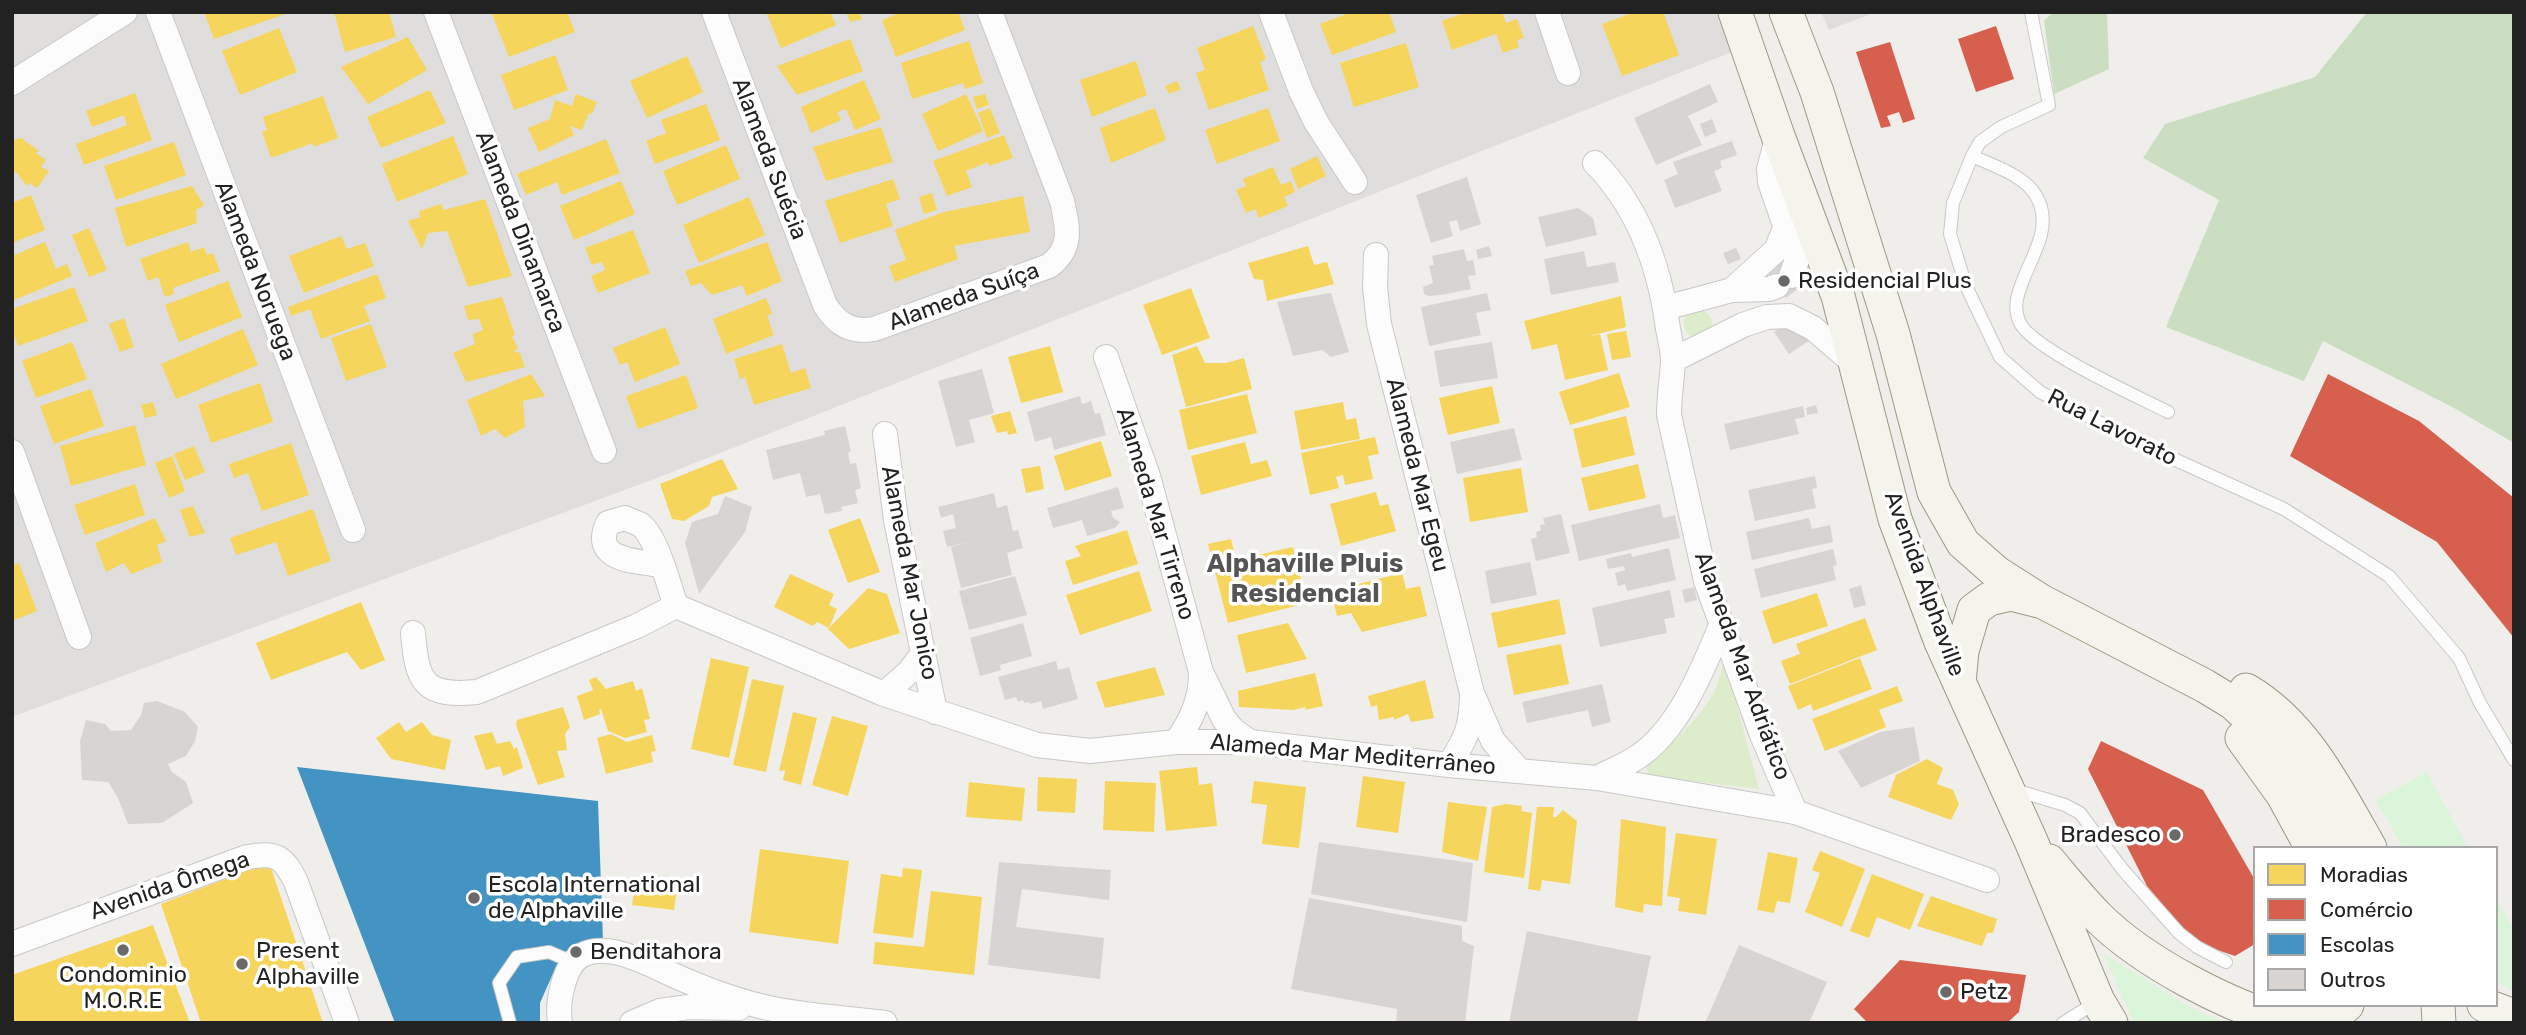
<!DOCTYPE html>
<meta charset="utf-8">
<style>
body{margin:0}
#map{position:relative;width:2526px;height:1035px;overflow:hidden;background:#f0eeeb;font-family:Rubik,sans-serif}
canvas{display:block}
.frame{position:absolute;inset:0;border:14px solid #222;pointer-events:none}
.legend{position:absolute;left:2253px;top:846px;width:245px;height:161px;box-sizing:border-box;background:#fff;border:2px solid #a7a7a7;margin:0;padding:9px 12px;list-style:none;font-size:21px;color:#222}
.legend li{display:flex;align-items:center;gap:14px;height:35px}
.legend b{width:35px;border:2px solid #a7a7a7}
</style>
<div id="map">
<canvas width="2526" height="1035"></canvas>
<div class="frame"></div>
<ul class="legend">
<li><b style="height:19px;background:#f6d55c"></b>Moradias</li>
<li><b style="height:19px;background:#d6604d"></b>Comércio</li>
<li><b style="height:19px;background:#4393c3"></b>Escolas</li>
<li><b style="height:19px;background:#d7d4d2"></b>Outros</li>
</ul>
</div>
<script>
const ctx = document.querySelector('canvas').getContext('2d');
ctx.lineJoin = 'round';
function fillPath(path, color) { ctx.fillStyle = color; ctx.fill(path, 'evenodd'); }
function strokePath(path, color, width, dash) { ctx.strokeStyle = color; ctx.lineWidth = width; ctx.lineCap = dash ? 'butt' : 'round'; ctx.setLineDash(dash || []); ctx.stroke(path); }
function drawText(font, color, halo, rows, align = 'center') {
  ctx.font = font + ' Rubik,sans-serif'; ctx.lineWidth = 7; ctx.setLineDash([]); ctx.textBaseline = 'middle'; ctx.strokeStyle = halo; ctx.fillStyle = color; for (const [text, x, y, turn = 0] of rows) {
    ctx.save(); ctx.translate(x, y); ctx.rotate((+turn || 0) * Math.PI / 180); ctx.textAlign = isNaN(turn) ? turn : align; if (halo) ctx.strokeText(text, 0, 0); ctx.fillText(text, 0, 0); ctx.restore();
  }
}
const residential = new Path2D(`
 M12,12H1717L1732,52L657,478L12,717Z
 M1821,12H1876L1829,30Z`);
const grass = new Path2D(`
 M1684 324a14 14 0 1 1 28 0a14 14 0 1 1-28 0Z
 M1724,656L1759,789L1649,776L1646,767C1670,744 1707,714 1718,683C1721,675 1722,665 1724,656Z`);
const forest = new Path2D(`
 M2053,12H2107L2109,69L2054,94L2044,21Z
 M2367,12H2514V443L2454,408L2323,341L2304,381L2166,327L2219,200L2143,158L2165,124L2315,77Z`);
const park = new Path2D(`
 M2427,772L2468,848H2403L2376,800Z
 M2496,898L2514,930V991L2496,981Z
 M2104,954L2195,1010L2228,1023H2134Z`);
const homes = new Path2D(`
 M204,12H288V13L214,39Z
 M334,12H389L396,37L345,52Z
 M497,12H567L575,32L509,57L492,14Z
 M766,12H830L836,25L781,48Z
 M846,12H859L862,19L850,22Z
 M902,12H958L965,30L896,57L882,20Z
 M1352,12H1389L1396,32L1332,55L1320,24Z
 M1466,12H1502L1506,23L1517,19L1524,38L1517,40L1519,47L1503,53L1496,34L1452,50L1442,21Z
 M1635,12H1663L1679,55L1622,76L1602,24Z
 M1253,26L1266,59L1260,62L1269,90L1209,110L1196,73L1205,70L1197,48Z
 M279,28L297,72L240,95L222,51Z
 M408,37L427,70L368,104L341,67Z
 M850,39L863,71L797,95L777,66Z
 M969,41L983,83L965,89L963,83L912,99L901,63Z
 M1406,43L1419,87L1354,107L1340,63Z
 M555,55L568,90L514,110L501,75Z
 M687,56L703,92L647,118L630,81Z
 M1136,61L1147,95L1092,117L1080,80Z
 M864,80L881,119L855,130L846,109L837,112L841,120L811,133L801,107Z
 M1177,81L1181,89L1169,94L1165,86Z
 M430,90L446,123L381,148L367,117Z
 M135,93L152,140L84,165L76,144L127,125L124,115L92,127L86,111Z
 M576,94L597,102L592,114L589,113L582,130L570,126L574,135L539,152L528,128L550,119L555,100L572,106Z
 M966,94L983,131L938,151L922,114Z
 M985,94L989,105L977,109L973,97Z
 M323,96L338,138L314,147L313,143L271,158L262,132L267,130L263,117Z
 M706,104L720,140L655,164L646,141L666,133L661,120Z
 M990,108L1000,133L987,138L978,113Z
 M1155,108L1166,140L1111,163L1100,128Z
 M1268,108L1280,141L1217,164L1205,130Z
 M881,127L893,162L826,181L813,147Z
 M1004,135L1013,158L989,166L988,162L966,171L972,187L947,196L933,161Z
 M453,136L468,174L397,202L382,164Z
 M21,138L39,151L36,153L46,160L41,167L49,171L37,188L30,183L27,186L16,172L12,173V140Z
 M606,139L620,173L562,195L557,182L526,195L517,174Z
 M174,142L186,175L116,200L104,166Z
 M726,145L740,179L677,205L663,171Z
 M1317,156L1326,176L1298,189L1290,169Z
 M1273,167L1281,185L1291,181L1295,192L1284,197L1288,206L1259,218L1255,209L1246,213L1236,190L1246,186L1243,179Z
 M893,179L900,199L886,204L893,226L840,243L825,201Z
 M621,181L635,214L574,240L560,206Z
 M192,186L204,205L196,210L197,223L126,247L115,208Z
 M932,193L937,210L924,214L919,197Z
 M31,195L45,230L12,243V203Z
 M1023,196L1030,232L954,246L958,259L895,282L889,266L906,260L895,230L944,212Z
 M749,197L765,235L699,263L683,225Z
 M485,199L512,276L468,287L447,231L428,233L422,249L408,221L420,217L419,211L441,204L444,210Z
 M89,228L107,270L89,277L72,235Z
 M633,230L650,273L598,293L591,276L605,270L602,262L592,265L585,248Z
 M341,236L347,249L365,243L374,266L304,293L289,256Z
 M45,242L56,269L67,264L72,276L12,301V256Z
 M188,242L191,252L204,247L207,255L213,253L220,271L173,288L174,294L165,297L158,277L148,281L140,259Z
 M767,242L782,281L747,296L742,285L712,295L701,283L691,286L685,271Z
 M1308,246L1314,265L1327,262L1334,284L1267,301L1263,280L1254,279L1248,263Z
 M377,274L386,298L364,306L370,321L321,339L310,309L291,316L288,307Z
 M228,281L242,317L179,342L165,305Z
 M74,287L88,321L18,346L12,330V309Z
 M1191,288L1210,338L1162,355L1143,305Z
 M1621,296L1626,327L1585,337L1600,334L1608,370L1565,380L1557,344L1532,350L1524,321Z
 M502,297L515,335L512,336L518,349L513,351L520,353L525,367L466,382L453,353L475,344L473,334L483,330L479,319L468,320L464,306Z
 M766,298L772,313L767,316L774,335L726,354L713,319Z
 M124,318L134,347L120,352L109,324Z
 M371,324L387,367L346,381L331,338Z
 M665,327L680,364L635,382L627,362L620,365L613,348Z
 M243,329L258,365L176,399L161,364Z
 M1626,331L1631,357L1612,360L1607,334Z
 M72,342L87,379L36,398L22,361Z
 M782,344L791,373L805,368L811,388L754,405L745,377L740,379L734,359Z
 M1050,346L1063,392L1021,403L1008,357Z
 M1197,346L1205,363H1226L1244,358L1252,389L1186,407L1172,355Z
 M1619,373L1630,407L1570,425L1559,392Z
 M531,374L545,396L523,401L525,427L505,438L495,429L481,436L467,400Z
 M686,375L698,408L638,429L626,396Z
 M260,383L273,422L211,443L198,405Z
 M1492,386L1500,423L1448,435L1439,398Z
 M91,389L104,426L54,444L40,406Z
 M1247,394L1257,433L1188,450L1179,410Z
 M153,402L157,415L145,418L141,405Z
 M1343,402L1346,420L1356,418L1360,439L1301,450L1294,411Z
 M1010,411L1017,433L1008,435L1007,431L997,433L991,416Z
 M1626,416L1635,455L1582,468L1573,429Z
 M135,425L146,465L71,486L60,446Z
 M1375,437L1379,454L1368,456L1373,479L1345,485L1343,475L1336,477L1339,488L1310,495L1301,453Z
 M1101,441L1112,476L1065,491L1054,456Z
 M1245,442L1251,464L1267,460L1272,476L1201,495L1191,456Z
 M291,443L309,495L262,511L248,473L234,478L229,464Z
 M194,446L205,472L185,480L174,454Z
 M172,456L185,491L169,498L155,463Z
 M722,459L738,489L712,497L709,506L684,521L672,519L660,484Z
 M1638,464L1646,498L1589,511L1581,478Z
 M1040,466L1044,489L1026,493L1021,469Z
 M1521,468L1528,512L1470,522L1463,478Z
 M135,484L145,515L85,535L74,505Z
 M1376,492L1380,506L1388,504L1396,531L1341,546L1330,504Z
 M193,506L205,533L190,537L180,510Z
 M313,509L331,561L288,576L276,542L236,555L230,538Z
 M155,518L166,541L157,545L162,562L131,574L124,563L106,572L95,543Z
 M860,518L880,572L848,583L828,530Z
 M1127,530L1138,564L1073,585L1065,561L1081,556L1075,546Z
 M1231,539L1236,560L1293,547L1307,603L1228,623L1208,544Z
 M19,563L37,611L12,621V565Z
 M1139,571L1152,611L1080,635L1066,595Z
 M1402,573L1406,589L1420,586L1427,616L1362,632L1351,613L1337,616L1332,595L1355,589L1354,585Z
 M790,574L834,594L829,605L837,609L829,628L817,622L813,626L774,607Z
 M868,588L887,594L900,633L849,649L828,629Z
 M1817,593L1828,626L1773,644L1762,611Z
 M1559,599L1566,634L1498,648L1491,613Z
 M361,602L385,660L361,670L347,652L271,680L256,643Z
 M1865,618L1877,650L1790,684L1781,661L1800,654L1796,644Z
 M1288,623L1307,659L1246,673L1237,635Z
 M1561,644L1569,684L1514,695L1506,655Z
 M711,658L749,667L729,758L691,749Z
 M1860,658L1872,689L1813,711L1811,704L1798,710L1788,686Z
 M1155,667L1165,695L1105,708L1096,682Z
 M1315,673L1323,706L1305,710L1306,707L1293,710L1239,707L1238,691Z
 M596,677L606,689L633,681L636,691L642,688L650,719L644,720L647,732L625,738L608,731L601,709L599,710L600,714L584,720L577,696L593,690L589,680Z
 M752,679L784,686L766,772L733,765Z
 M1425,680L1434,718L1411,722L1408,714L1394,720V717L1379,720L1377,705L1371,707L1368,696Z
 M1897,686L1903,701L1879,710L1886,727L1825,751L1812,719Z
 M563,707L570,727L565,734L567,750L557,751L565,777L538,785L516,725L517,720Z
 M793,712L817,718L801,785L783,780L785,770L779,771Z
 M832,716L868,726L848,796L812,785Z
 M399,722L406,732L422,722L432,735L451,740L445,770L391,759L376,738Z
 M492,732L497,744L510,741L514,749L517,747L523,768L503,776L500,766L486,770L474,736Z
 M611,734L627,742L652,735L656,751L651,752L653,762L606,774L597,738Z
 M1927,759L1943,768L1937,784L1953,790L1959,804L1951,820L1888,797L1896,775Z
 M1197,767L1199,785L1212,783L1217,826L1166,831L1159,771Z
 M1363,776L1405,782L1398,833L1356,827Z
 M1038,777L1077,779L1075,813L1037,811Z
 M1105,781L1156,783L1154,832L1103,830Z
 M1254,781L1306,787L1299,848L1262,844L1267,805L1251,803Z
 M969,782L1025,788L1022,821L966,817Z
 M1448,802L1487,807L1478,861L1442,852Z
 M1506,804L1522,806L1521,811L1532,813L1524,878L1484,872L1492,807Z
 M1537,807H1554L1553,817H1556L1563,810L1577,821L1570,884L1542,880L1540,891L1528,889Z
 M1621,819L1666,827L1662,906L1644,904L1643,913L1615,907Z
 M1676,833L1717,839L1706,915L1678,911L1680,898L1667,896Z
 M760,849L849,861L838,944L749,932Z
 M1820,851L1865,869L1842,927L1805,912L1820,873L1812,870Z
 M1768,852L1798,858L1790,903L1777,901L1774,913L1757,910Z
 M269,862L323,1023H201L161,904Z
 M903,868L922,870L913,938L873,933L881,874L902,877Z
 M1872,874L1924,894L1910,930L1877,917L1869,938L1850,931Z
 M635,883L677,888L674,910L632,905Z
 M931,891L982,897L974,975L873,964L875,942L924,947Z
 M1931,896L1997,919L1993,933H1987L1982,946L1917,926Z
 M153,925L190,1023H12V975Z`);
const shops = new Path2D(`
 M1996,26L2014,79L1976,92L1958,39Z
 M1890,42L1915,119L1903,123L1899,112L1887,116L1891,126L1881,128L1856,52Z
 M2328,374L2419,421L2514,498V638L2437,542L2290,456Z
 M2101,741L2203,790L2255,880V944L2235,956L2194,942L2147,886L2088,769Z
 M1900,960L2026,975L2019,1012L2007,1023H1868L1854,1009Z`);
const schools = new Path2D(`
 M297,767L598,801L603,941L566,957L555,969L540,1003V1023H395Z`);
const building = new Path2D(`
 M1710,84L1718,102L1688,116L1702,145L1656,165L1634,118Z
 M1712,119L1717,132L1705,137L1700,124Z
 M1732,141L1737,155L1720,161L1722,168L1714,171L1722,191L1675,208L1664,180L1678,174L1673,162Z
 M1467,177L1481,224L1460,231L1457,220L1449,222L1453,236L1431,243L1416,195Z
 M1578,208L1593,218L1597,235L1546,247L1538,217Z
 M1489,246L1492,256L1478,259L1476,250Z
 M1736,248L1741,259L1728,264L1723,253Z
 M1464,249L1467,261L1473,260L1476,275L1468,276L1471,289L1441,295L1429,296L1424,294L1423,287L1433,283L1429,266L1434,265L1432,256Z
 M1584,251L1587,267L1615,262L1619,282L1551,295L1544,259Z
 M1780,260L1799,288L1786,298L1766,270Z
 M1331,293L1349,352L1331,357L1322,350L1293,356L1277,302Z
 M1487,293L1491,310L1476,313L1481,335L1429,346L1421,307Z
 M1787,324L1813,338L1789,354L1774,332Z
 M1492,342L1498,378L1440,387L1434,351Z
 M982,369L994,413L969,420L975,442L956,447L938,381Z
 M1080,396L1082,404L1091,401L1095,414L1100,413L1106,435L1054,450L1051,437L1035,442L1027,412Z
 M1816,405L1818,413L1807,415L1806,408Z
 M1803,406L1805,417L1795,419L1799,434L1730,450L1724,424Z
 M845,426L851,452H848L850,464L856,463L861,488L855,490L858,503L841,507L842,511L825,514L820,494L806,497L800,473L773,480L766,450L825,435L824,431Z
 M1514,428L1522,460L1457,474L1450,442Z
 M1815,476L1817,488L1812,489L1816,508L1755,521L1748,490Z
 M1118,487L1124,508L1111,511L1113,518L1120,522L1115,528L1087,536L1082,520L1053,528L1047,508Z
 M994,493L997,508L1007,505L1013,531L1018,530L1023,548L1007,553L1012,575L961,588L951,547L969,542L947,547L943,531L956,528L953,514L941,518L938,507Z
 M725,496L752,507L745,532L699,594L685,543L692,522L718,514Z
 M1660,504L1663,518L1675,515L1680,538L1579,561L1571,525Z
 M1561,514L1570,553L1536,561L1531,539L1537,537L1536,532L1541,530L1540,525L1545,524L1543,518Z
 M1809,518L1812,529L1830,525L1833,542L1752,560L1746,532Z
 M1669,548L1676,580L1627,591L1625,584L1618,586L1615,573L1625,570L1624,566L1608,569L1606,559L1631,553L1632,557Z
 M1833,549L1837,565L1833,566L1836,580L1761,598L1754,569Z
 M1530,562L1537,595L1491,604L1485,571Z
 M1015,576L1027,615L969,630L959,591Z
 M1861,585L1866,605L1854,608L1849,589Z
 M1694,587L1697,600L1685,603L1682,590Z
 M1670,590L1675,617L1664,619L1667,633L1600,647L1592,608Z
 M1023,623L1032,656L1000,665L1001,670L980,676L970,638Z
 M1056,661L1058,670L1069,667L1078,699L1043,709L1041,701L1030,704L1029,702L1024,703L1023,700L1018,702L1016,697L1005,700L998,677Z
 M1602,684L1611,722L1592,727L1588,710L1527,723L1522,702Z
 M157,701L185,712L198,727L195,741L186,756L168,764L172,772L186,782L193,803L162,823L128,824L118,798L108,782L82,780L80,741L86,720L105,724L111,731L131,730L141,715L144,703Z
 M1914,727L1920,761L1861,788L1838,751L1880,732Z
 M1319,842L1473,863L1467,922L1311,894Z
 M999,862L1111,870L1109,900L1022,889L1016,927L1104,938L1100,979L988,965Z
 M1309,898L1462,926V941L1474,946L1465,1023H1396L1397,1009L1291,989Z
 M1527,931L1651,956L1637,1023H1509Z
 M1739,945L1827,982L1809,1023H1705Z`);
const service = new Path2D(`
 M2031,12L2049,105L2001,127L1980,142L1972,156L1953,203L1950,234L1966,286L2000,357L2040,392L2156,451L2284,509L2389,576L2459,658L2480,703L2514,760
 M1972,156C2008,172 2052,184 2041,235C2037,250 2029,265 2023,280C2018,294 2013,305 2019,321C2029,348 2139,397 2168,412
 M2015,790L2065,805L2080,813L2123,870L2179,933L2197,947L2226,962
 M510,1023L499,983L517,957L549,952L575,963
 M2063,1023L2098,1001`);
const minor = new Path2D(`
 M158,12L353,530
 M436,12L604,451
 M714,12L825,305C837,324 851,333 874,329L1049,266C1073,248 1068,228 1062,201L990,12
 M1271,12L1301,91L1316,122L1355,182
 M1547,12L1568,73
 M12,83L125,12
 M1778,136L1769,169L1770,182L1797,260L1791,276
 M1595,163C1639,208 1660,267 1668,329C1670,339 1673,351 1673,361C1672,380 1669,396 1669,415L1706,581L1762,735L1795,812
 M1376,255L1375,287L1379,324L1472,693L1493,741L1518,769
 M1732,290L1776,250L1786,226
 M1665,308L1732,290L1769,289L1777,286
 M1106,357L1148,476L1201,672L1224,719L1233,730L1250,742
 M1673,360L1743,325L1767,317L1789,316L1813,328L1857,366
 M885,434L896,520L935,712
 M12,452L79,637
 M661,565C636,561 590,561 608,523L625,518C630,521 636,522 641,525C657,538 669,586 676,606
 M413,633C417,683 424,697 477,692L637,626L676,606L884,694L1037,745L1090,751L1176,742H1250L1449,765L1597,778L1795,812L1987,880
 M884,694L909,672L923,653
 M1176,742C1191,721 1201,700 1201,673
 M1449,765C1466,739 1471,728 1472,697
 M1597,778C1610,771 1624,766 1636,758C1678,732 1704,667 1722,623
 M12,944L247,857C276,852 283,856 296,882L347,1023
 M560,1023C557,1004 563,965 582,955C605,944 633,957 654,966C689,983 726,998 764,1007C801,1016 847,1018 885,1023
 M632,1023L660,1011L689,1007L739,1008`);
const secondary = new Path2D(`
 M1735,12L1778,136L1838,296L1895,519L1941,642L2031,841L2098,1001L2111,1023
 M1786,12L1817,92L1893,334L1934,492L1963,543L1997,573L2041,601L2205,686L2233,703L2262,730L2304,782L2345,848
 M1959,682L1962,651L1974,610L1989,599L2011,594L2039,601
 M2246,690C2305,724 2337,790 2370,848
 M2242,738L2283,795L2312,848
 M2049,861C2065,880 2081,900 2098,917C2143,962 2228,1006 2289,1023
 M2438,1005L2439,1023
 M2484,1005L2514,1016
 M2281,1021L2342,1009L2347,1005`);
const markers = [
 [1784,281,7,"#6a6968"],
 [2175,835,7,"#6a6968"],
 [474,898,7,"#6a6968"],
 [123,950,7,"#6a6968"],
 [576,952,7,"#6a6968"],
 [242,964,7,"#6a6968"],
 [1946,992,7,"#6a6968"]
];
const streetNames = [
 ["Alameda Suécia",769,159,69],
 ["Alameda Dinamarca",520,232,69],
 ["Alameda Noruega",255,271,69],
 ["Alameda Suíça",964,297,-20],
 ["Rua Lavorato",2112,428,27],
 ["Alameda Mar Egeu",1417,475,76],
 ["Alameda Mar Tirreno",1155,514,73],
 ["Alameda Mar Jonico",909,573,79],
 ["Avenida Alphaville",1924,584,70],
 ["Alameda Mar Adriático",1742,666,70],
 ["Alameda Mar Mediterrâneo",1353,755,5],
 ["Avenida Ômega",170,886,-19]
];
const poiNames = [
 ["Residencial Plus",1798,281],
 ["Bradesco",2161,835,"right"],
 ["Escola International",488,885],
 ["de Alphaville",488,911],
 ["Present",256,951],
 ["Alphaville",256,977],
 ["Benditahora",590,952],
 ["Condominio",123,975,"center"],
 ["M.O.R.E",123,1001,"center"],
 ["Petz",1960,992]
];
const quarterNames = [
 ["Alphaville Pluis",1305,564],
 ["Residencial",1305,594]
];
fillPath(residential, '#dfdedc');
fillPath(grass, '#ddeccb');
fillPath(forest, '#cbdec1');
fillPath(park, '#daf5da');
fillPath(homes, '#f6d55c');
fillPath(shops, '#d6604d');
fillPath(schools, '#4393c3');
fillPath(building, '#d7d4d2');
strokePath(service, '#c9c8c7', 14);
strokePath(minor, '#c9c8c7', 26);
strokePath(secondary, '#999a82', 35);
strokePath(service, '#fdfcfc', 12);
strokePath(minor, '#fdfcfc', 24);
strokePath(secondary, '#f4f4ed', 33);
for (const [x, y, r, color] of markers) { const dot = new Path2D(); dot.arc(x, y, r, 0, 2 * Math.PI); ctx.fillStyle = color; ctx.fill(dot); strokePath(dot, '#fff', 2.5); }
drawText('23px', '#222', '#fff', streetNames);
drawText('23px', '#222', '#fff', poiNames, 'left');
drawText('bold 26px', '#555', '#fff', quarterNames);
</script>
